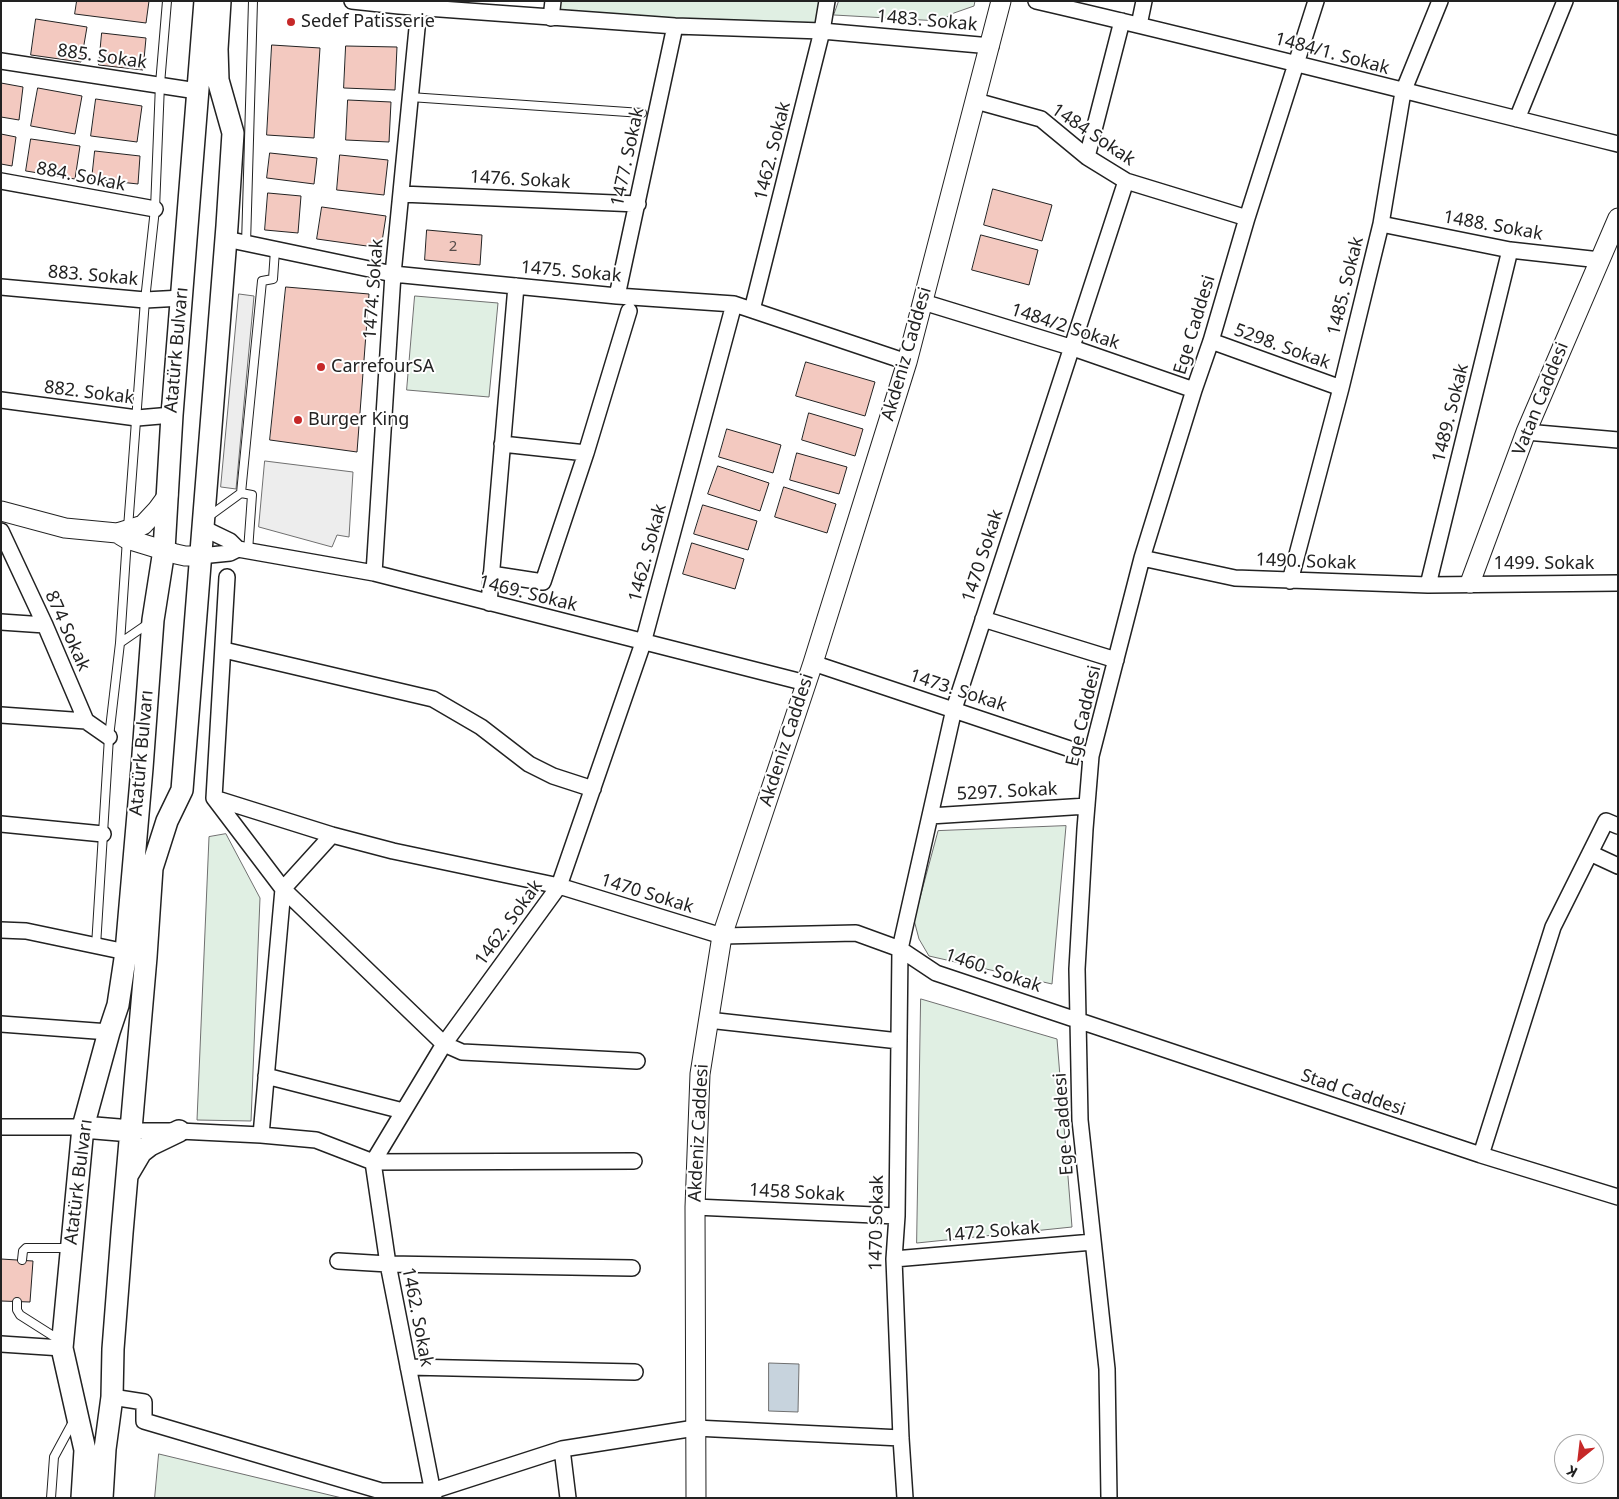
<!DOCTYPE html>
<meta charset="utf-8">
<style>
body{margin:0}
#map{position:relative;width:1619px;height:1499px;overflow:hidden;background:#fff;font-family:"Noto Sans",sans-serif}
canvas{display:block}
.frame{position:absolute;inset:0;border:2px solid #222;pointer-events:none}
.north{position:absolute;left:1554px;top:1434px;width:50px;height:50px;box-sizing:border-box;background:#fff;border:1px solid #a7a7a7;border-radius:50%;rotate:209deg;font-size:14px;font-weight:700;line-height:20px;text-align:center;color:#222}
.north::after{content:'';display:block;margin:auto;width:18px;height:22px;background:#c62828;clip-path:polygon(50% 0,100% 100%,50% 72%,0 100%)}
</style>
<div id="map">
<canvas width="1619" height="1499"></canvas>
<div class="frame"></div>
<div class="north">K</div>
</div>
<script>
const ctx = document.querySelector('canvas').getContext('2d');
ctx.lineJoin = 'round';
function fillPath(path, color) { ctx.fillStyle = color; ctx.fill(path, 'evenodd'); }
function strokePath(path, color, width, dash) { ctx.strokeStyle = color; ctx.lineWidth = width; ctx.lineCap = dash ? 'butt' : 'round'; ctx.setLineDash(dash || []); ctx.stroke(path); }
function drawText(font, color, halo, rows, align = 'center') {
  ctx.font = font + ' "Noto Sans",sans-serif'; ctx.lineWidth = 4; ctx.setLineDash([]); ctx.textBaseline = 'middle'; ctx.strokeStyle = halo; ctx.fillStyle = color; for (const [text, x, y, turn = 0] of rows) {
    ctx.save(); ctx.translate(x, y); ctx.rotate((+turn || 0) * Math.PI / 180); ctx.textAlign = isNaN(turn) ? turn : align; if (halo) ctx.strokeText(text, 0, 0); ctx.fillText(text, 0, 0); ctx.restore();
  }
}
const green = new Path2D(`
 M553,1H827L822,31L551,18Z
 M839,1H975L974,6L954,13L940,21L834,15Z
 M415,296L498,303L489,397L407,390Z
 M1066,826L1052,984L929,956L919,939L914,920L938,831Z
 M226,834L260,898L251,1121L197,1120L209,837Z
 M921,999L1057,1039L1072,1227L917,1243Z
 M159,1454L342,1498H155Z`);
const parking = new Path2D(`
 M239,294L254,296L236,489L221,487Z
 M265,461L353,472L349,537L337,535L332,547L259,527Z`);
const water = new Path2D(`
 M769,1363L799,1364L798,1412L769,1411Z`);
const building = new Path2D(`
 M77,1H149L146,23L75,14Z
 M36,19L87,27L81,62L31,55Z
 M102,33L146,38L143,70L99,65Z
 M272,45L320,48L314,138L267,135Z
 M346,46L397,47L395,90L344,88Z
 M1,83L23,87L19,120L1,117Z
 M38,88L82,96L75,134L31,126Z
 M96,99L142,106L137,142L91,136Z
 M348,100L391,102L389,142L346,140Z
 M1,134L16,137L12,166L1,164Z
 M31,139L80,146L75,179L26,171Z
 M95,151L140,156L138,184L92,179Z
 M270,153L317,158L314,184L267,178Z
 M340,155L388,160L384,195L337,190Z
 M993,189L1052,205L1042,241L984,225Z
 M268,193L301,196L298,233L265,230Z
 M322,207L386,216L381,248L317,239Z
 M427,230L482,235L480,265L425,260Z
 M981,235L1038,250L1029,285L972,270Z
 M286,287L369,294L357,452L270,440Z
 M806,362L875,382L865,416L796,396Z
 M809,413L863,429L855,456L802,440Z
 M727,429L781,445L773,473L719,457Z
 M797,453L847,467L839,494L790,480Z
 M718,466L769,483L760,511L708,494Z
 M784,487L836,504L827,533L775,517Z
 M703,505L757,521L748,550L694,534Z
 M692,543L744,559L735,589L683,574Z
 M1,1259L33,1261L30,1302L1,1301Z`);
const service = new Path2D(`
 M410,97L642,113
 M246,244L253,1
 M241,493L252,495L248,551
 M208,517L241,493L262,281L273,279L275,250
 M128,528L145,300L155,209L160,84L167,1
 M120,643L127,539
 M96,946L109,737L120,643L149,623
 M22,1260L23,1251L26,1248H69
 M17,1302V1310L20,1315L61,1341
 M51,1498L54,1457L74,1420`);
const minor = new Path2D(`
 M352,1L399,6L675,26L822,31L991,46
 M1036,1C1231,46 1424,96 1618,144
 M551,18L553,1
 M1139,25L1144,1
 M1,61L197,91
 M976,101L1041,119L1087,157L1126,181L1247,218
 M1517,119L1565,1
 M1087,157L1122,21
 M1,181L155,209
 M401,194L638,204
 M1381,224L1510,250L1600,260
 M226,239L393,274L617,296L734,304L907,362
 M1,287L145,300L182,298
 M617,296L675,26
 M923,302L1070,347L1194,390
 M752,310L822,31L827,1
 M1211,341L1341,388
 M1,400L137,418L172,415
 M1526,432L1618,440
 M502,444L586,453
 M203,528L230,541L238,549L374,573L806,683
 M1,531L45,625L86,721L109,737
 M200,556L230,553L238,549
 M1142,558L1235,578L1428,585L1618,583
 M374,573L393,274L419,8
 M491,574L543,582L586,453L629,311
 M227,577L214,798L283,889L444,1044L462,1052L637,1061
 M1290,581L1341,388L1381,224L1403,92L1440,1
 M1428,585L1510,250
 M489,603L516,286
 M983,619L1116,660
 M1,622L45,625
 M224,650L433,699L481,727L529,764L553,776L593,789
 M813,663L1091,756
 M1,715L86,721
 M214,798L332,835L393,851L559,886L722,936L856,933L900,949L954,709L1126,181
 M930,816L1087,806
 M1,824L103,834
 M1590,853L1618,866
 M1,930L26,931L126,952
 M900,949L936,973L1481,1155L1618,1197
 M900,949L897,1216L894,1259L901,1438L905,1498
 M708,1020L899,1041
 M1,1024L109,1032
 M266,1076L403,1111
 M1,1127H83
 M131,1131H179L261,1135L316,1140L373,1162L634,1161
 M261,1135L283,889L332,835
 M1481,1155L1553,927L1606,821L1618,826
 M695,1207L897,1216
 M894,1259L1093,1242
 M338,1261L388,1264L632,1268
 M1,1344L62,1348
 M408,1367L635,1372
 M112,1397L144,1402V1421L381,1491H432L562,1449L695,1428L901,1438
 M562,1449L568,1498
 M434,1498L388,1264L373,1162L444,1044L559,886L643,643L734,304
 M1109,1498L1107,1369L1080,1120L1077,969L1085,829L1091,756L1142,558L1194,390L1211,341L1247,218L1316,1`);
const tertiary = new Path2D(`
 M1,511L65,528L117,533L127,539L176,554L185,556H200
 M117,533L143,525L157,510L168,495
 M1470,583L1526,432L1618,218
 M696,1498L695,1207L700,1074L722,936L813,663L907,362L1001,1`);
const secondary = new Path2D(`
 M83,1127L131,1131
 M128,1174L141,1152L150,1145L179,1131
 M82,1498L85,1450L62,1348L83,1127L109,1032L118,1005L126,952L142,768L153,620L164,550L172,415L205,1
 M102,1498L105,1449L112,1397L113,1349L122,1233L146,957L152,868L167,821L182,790L227,226L233,133L218,80L217,49L220,1`);
const markers = [
 [291,22,5,"#c62828"],
 [321,367,5,"#c62828"],
 [298,420,5,"#c62828"]
];
const numberNames = [
 ["2",453,247]
];
const streetNames = [
 ["1483. Sokak",927,21,5],
 ["1484/1. Sokak",1332,54,15],
 ["885. Sokak",102,57,8],
 ["1484 Sokak",1093,135,34],
 ["1462. Sokak",773,151,-76],
 ["1477. Sokak",628,157,-78],
 ["884. Sokak",81,177,11],
 ["1476. Sokak",520,180,3],
 ["1488. Sokak",1493,226,10],
 ["1475. Sokak",571,272,5],
 ["883. Sokak",93,276,5],
 ["1485. Sokak",1346,286,-76],
 ["1474. Sokak",374,289,-86],
 ["Ege Caddesi",1195,325,-73],
 ["1484/2 Sokak",1065,327,18],
 ["5298. Sokak",1282,347,20],
 ["Atatürk Bulvarı",177,350,-85],
 ["Akdeniz Caddesi",907,354,-74],
 ["882. Sokak",89,393,7],
 ["Vatan Caddesi",1541,399,-68],
 ["1489. Sokak",1451,413,-76],
 ["1462. Sokak",648,553,-75],
 ["1470 Sokak",983,556,-72],
 ["1490. Sokak",1306,562,2],
 ["1499. Sokak",1544,564],
 ["1469. Sokak",528,594,14],
 ["874 Sokak",67,631,66],
 ["1473. Sokak",958,691,18],
 ["Ege Caddesi",1084,716,-77],
 ["Akdeniz Caddesi",787,740,-72],
 ["Atatürk Bulvarı",142,753,-85],
 ["5297. Sokak",1007,792,-3],
 ["1470 Sokak",647,894,17],
 ["1462. Sokak",509,923,-54],
 ["1460. Sokak",993,971,19],
 ["Stad Caddesi",1353,1093,19],
 ["Ege Caddesi",1064,1124,-94],
 ["Akdeniz Caddesi",699,1133,-87],
 ["Atatürk Bulvarı",79,1182,-83],
 ["1458 Sokak",797,1193,3],
 ["1470 Sokak",877,1223,-89],
 ["1472 Sokak",992,1232,-5],
 ["1462. Sokak",417,1317,79]
];
const poiNames = [
 ["Sedef Patisserie",301,22],
 ["CarrefourSA",331,367],
 ["Burger King",308,420]
];
fillPath(green, '#e0efe3');
strokePath(green, '#6f6f6f', 1);
fillPath(parking, '#ededed');
strokePath(parking, '#6f6f6f', 1);
fillPath(water, '#c7d3dd');
strokePath(water, '#6f6f6f', 1);
fillPath(building, '#f3c9c0');
strokePath(building, '#222', 1);
strokePath(service, '#222', 10);
strokePath(minor, '#222', 18);
strokePath(tertiary, '#222', 21);
strokePath(secondary, '#222', 24);
strokePath(service, '#fff', 8);
strokePath(minor, '#fff', 15);
strokePath(tertiary, '#fff', 19);
strokePath(secondary, '#fff', 21);
for (const [x, y, r, color] of markers) { const dot = new Path2D(); dot.arc(x, y, r, 0, 2 * Math.PI); ctx.fillStyle = color; ctx.fill(dot); strokePath(dot, '#fff', 2); }
drawText('15px', '#564c4a', null, numberNames);
drawText('18px', '#222', '#fff', streetNames);
drawText('18px', '#222', '#fff', poiNames, 'left');
</script>
